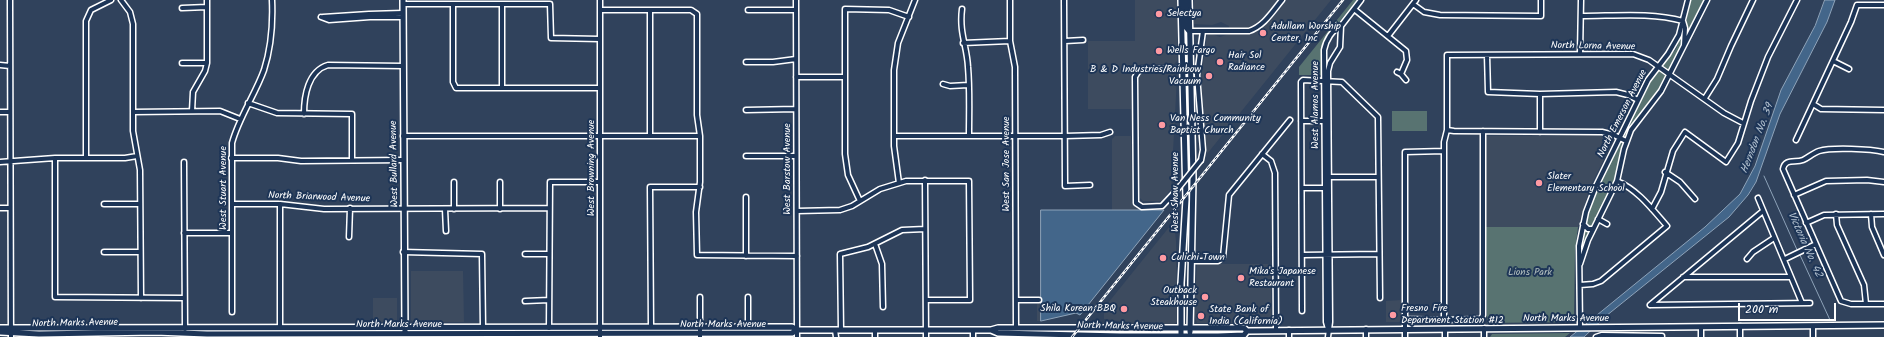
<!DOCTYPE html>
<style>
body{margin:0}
#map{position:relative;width:1884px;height:337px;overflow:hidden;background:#30425c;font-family:Kalam,sans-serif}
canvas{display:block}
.scale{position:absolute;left:1738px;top:303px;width:98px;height:18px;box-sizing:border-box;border:2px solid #fff;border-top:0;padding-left:5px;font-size:12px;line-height:14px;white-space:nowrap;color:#fff;-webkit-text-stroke:3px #1d3557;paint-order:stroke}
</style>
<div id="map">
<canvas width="1884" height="337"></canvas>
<div class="scale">200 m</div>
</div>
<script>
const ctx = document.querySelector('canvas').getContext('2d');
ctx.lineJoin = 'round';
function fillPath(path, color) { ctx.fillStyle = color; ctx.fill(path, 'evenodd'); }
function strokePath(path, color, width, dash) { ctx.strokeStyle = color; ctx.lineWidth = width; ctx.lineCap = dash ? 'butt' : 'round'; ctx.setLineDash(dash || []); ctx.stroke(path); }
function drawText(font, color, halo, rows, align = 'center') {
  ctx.font = font + ' Kalam,sans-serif'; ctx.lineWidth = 4; ctx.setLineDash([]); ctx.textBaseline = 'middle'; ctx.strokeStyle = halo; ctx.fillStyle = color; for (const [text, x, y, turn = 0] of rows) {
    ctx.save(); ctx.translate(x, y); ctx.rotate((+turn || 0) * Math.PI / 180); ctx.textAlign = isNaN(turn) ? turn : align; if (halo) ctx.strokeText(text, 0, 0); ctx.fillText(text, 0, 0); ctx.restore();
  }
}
const built = new Path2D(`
 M1135,0H1178L1177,61L1174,64H1141L1133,68L1131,74V109H1088V41H1135Z
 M1194,0H1331L1207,154L1201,79L1207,35L1212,34L1220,37L1229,34V26L1221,22L1212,25L1194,24Z
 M1142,74H1174L1177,77L1171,189L1162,201H1143L1140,198L1139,76Z
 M1600,135L1614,139L1590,187L1578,227H1486V136Z
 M1115,136H1131L1132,202L1136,208L1141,210H1112V139Z
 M1174,221L1176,241L1177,322L1174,324H1137L1130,322L1104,319V308Z
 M1197,264H1271V323H1197L1194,315Z
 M411,271H463L464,322H413L411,320Z
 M373,298H397V320L395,322H373Z
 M1401,300V322H1386V301Z
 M1041,303V321H1037V304Z`);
const green = new Path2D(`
 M1353,0H1357L1325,39L1322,50V75H1299V67Z
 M1690,0H1705L1685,41C1687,26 1686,14 1690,0Z
 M1684,28L1680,49L1670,71L1662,65L1676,49Z
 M1657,69L1667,77L1656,97L1635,120L1626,137L1624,136L1636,108Z
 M1392,111H1427V131H1392Z
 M1619,142L1622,143L1615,181L1581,258C1582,215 1601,180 1619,142Z
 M1486,227H1578L1575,251L1574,322L1487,323Z
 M1570,333L1565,337H1490L1492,334Z`);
const water = new Path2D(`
 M1825,0H1835L1827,22L1780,114L1756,182L1748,195L1729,217L1606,316L1584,337H1570L1705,227L1740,194L1755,166L1781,90L1815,26Z
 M1041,210H1164L1080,315L1076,313L1041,321Z`);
const stream = new Path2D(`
 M1764,176L1798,252
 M1800,255L1830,320`);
const minor = new Path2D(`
 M10,0L11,337
 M121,0L130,12L133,24V131L140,170L141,298
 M600,0V337
 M796,0L797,337
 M1010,0V41L1015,67L1016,328
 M1064,0L1065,186L1090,185
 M403,4H550L551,38L600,39
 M1413,4L1424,12L1440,15L1541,16V0
 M453,5V82L456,88H600
 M502,5V88
 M182,8L207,7
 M962,9C959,33 967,46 968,67C970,90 969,113 969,136
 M1354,9L1406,51L1407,60L1401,74
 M600,10H691L697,14V115L700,136V182L696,212L697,255L797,256
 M650,10V136
 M748,10H796
 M1581,16C1615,16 1651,12 1683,21L1685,28L1684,45
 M321,17L329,20L370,17H403
 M323,17L369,14L403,13
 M1189,31H1249C1264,26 1272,12 1282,0
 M1388,36L1416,0
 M1065,41L1083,40
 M963,43L1010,41
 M1580,54L1581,0
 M1487,55L1488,92L1540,94L1616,92L1628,95L1638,100
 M1833,61L1849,69
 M746,62H773L796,59
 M182,63H207
 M0,65L10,66
 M1397,72L1401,74L1406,80
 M796,77H845
 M943,84L950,86L968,85
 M1540,94V132
 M1705,98L1717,79L1731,46L1753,0
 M248,103L277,113L352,114V160
 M1813,104L1821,109L1884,110
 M746,110L796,109
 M192,111L193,92L205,71L207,63V0
 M0,112H10
 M133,112L220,111L240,119
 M304,114C304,96 308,71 328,65L403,66
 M1301,121H1327
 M1447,130L1454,131L1602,132L1614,135L1626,141
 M403,136H700
 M894,136H1065L1101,135L1110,132
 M1796,140L1851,22L1857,5H1884
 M1884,152C1871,149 1832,147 1819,151C1813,153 1808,158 1803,160C1795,163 1785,158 1783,169L1841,301L1851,304H1884
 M1262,154L1271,161L1275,173L1276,330
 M746,156H796
 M55,158V297L184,298
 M86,158V21L91,10L111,0
 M231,158H278L301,161L404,160
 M1201,160L1203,150L1197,75L1203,31
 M0,162L55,158H125L137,156
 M184,162L185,329
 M1665,172L1680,182L1695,199
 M1327,177H1378
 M925,180L926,337
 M454,182V209
 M899,183L894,146V70L898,43L915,0
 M1302,188H1326
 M1176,191L1162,206L1142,207L1136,203L1135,77L1138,72L1143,69H1190
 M1794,195L1826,181L1867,180L1884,182
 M746,197V256
 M1758,198L1802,303
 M860,201L848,175L845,154V9L889,10L909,17
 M104,204H140
 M232,204H280L324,209L549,208
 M280,204V327
 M0,208H10
 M445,209L446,231
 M500,209V182
 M1652,209L1661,192L1673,151L1685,132L1726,162L1738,143L1751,101L1768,57L1797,0
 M797,211L840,210L852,206L880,189L906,181H969L970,300H926
 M1836,214L1837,225L1864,285L1866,304
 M1871,214L1872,227L1884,255
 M1598,219L1607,224
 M1806,223L1824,215L1884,214
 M1583,224L1588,229H1593
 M184,233H232
 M349,237L350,208
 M875,244L882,264L883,307
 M104,252H140
 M403,252L482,254L483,327
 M525,254H549
 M1302,255L1379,254
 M1747,259L1753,252L1774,238
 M1785,259L1816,244
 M1191,261H1218L1223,257L1229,195L1290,120
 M1580,264L1588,240L1617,181L1624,149L1631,130L1661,91L1707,0
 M1683,277H1791
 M1580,285L1593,284L1601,281L1667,226C1652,209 1638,190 1617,181
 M700,297V337
 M748,297V327
 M1016,300H1039
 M525,301L549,300
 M1650,305L1810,303
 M1650,305L1763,211
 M1302,311L1301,82L1303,80L1342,82L1378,117L1380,298
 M232,312V143C239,117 255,95 264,70C271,48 273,23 272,0
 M1405,319L1444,320L1481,319L1483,315V131
 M1444,320V142L1447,130V55L1633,54L1649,60L1724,113L1743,123
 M651,327L650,187H700
 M1580,327L1579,246L1586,212L1596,186L1648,80L1668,54L1679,35L1688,0
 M549,328L550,182H600
 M1328,329L1326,322L1324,50C1326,40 1332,30 1341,26L1361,0
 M1366,329V337
 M835,330L836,337
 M841,330L840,254L868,247L902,230L925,229
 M875,330V337
 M973,330V337
 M1289,330V337
 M1328,337L1330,322L1328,71L1330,63L1340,47L1341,26
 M1405,337V152L1444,151
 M1445,337V329
 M1484,337V328
 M1596,337L1602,335L1662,336
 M1701,337V327
 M1740,337V326
 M1813,337V326`);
const major = new Path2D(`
 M403,0L405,331
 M1185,0V26L1189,31
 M1189,0L1193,178L1190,332
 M0,328L792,327L797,330H991L998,333L1120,336H1218L1244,335L1247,331
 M991,330L998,328H1244L1247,331L1884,325
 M0,332L39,334L155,332L207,334L792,333L797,330
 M1181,337V283L1186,199L1181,0`);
const rail = new Path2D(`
 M1072,337L1343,0`);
const minorBridge = new Path2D(`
 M1176,191L1201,160`);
const markers = [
 [1159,14,4,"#ff9aa2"],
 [1263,33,4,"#ff9aa2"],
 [1159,51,4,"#ff9aa2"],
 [1220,62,4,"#ff9aa2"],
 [1209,76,4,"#ff9aa2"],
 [1162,125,4,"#ff9aa2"],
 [1539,183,4,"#ff9aa2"],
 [1163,258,4,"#ff9aa2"],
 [1241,278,4,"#ff9aa2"],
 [1205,297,4,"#ff9aa2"],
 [1124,309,4,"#ff9aa2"],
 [1393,315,4,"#ff9aa2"],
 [1201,316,4,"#ff9aa2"]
];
const poiNames = [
 ["Selectya",1167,14],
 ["Adullam Worship",1271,27],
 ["Center, Inc",1271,39],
 ["Wells Fargo",1167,51],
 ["Hair Sol",1228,56],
 ["Radiance",1228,68],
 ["B & D Industries/Rainbow",1201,70,"right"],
 ["Vacuum",1201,82,"right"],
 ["Van Ness Community",1170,119],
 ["Baptist Church",1170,131],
 ["Slater",1547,177],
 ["Elementary School",1547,189],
 ["Culichi Town",1171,258],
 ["Mika's Japanese",1249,272],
 ["Restaurant",1249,284],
 ["Outback",1197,291,"right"],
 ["Steakhouse",1197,303,"right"],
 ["Shila Korean BBQ",1116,309,"right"],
 ["Fresno Fire",1401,309],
 ["Department Station #12",1401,321],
 ["State Bank of",1209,310],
 ["India (California)",1209,322]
];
const streetNames = [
 ["North Lorna Avenue",1593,47,1],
 ["West Alamos Avenue",1316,105,-90],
 ["North Emerson Avenue",1623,114,-63],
 ["West Bullard Avenue",395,164,-91],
 ["West San Jose Avenue",1007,164,-90],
 ["West Browning Avenue",592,168,-90],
 ["West Barstow Avenue",788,169,-90],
 ["West Stuart Avenue",224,188,-90],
 ["West Shaw Avenue",1176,192,-90],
 ["North Briarwood Avenue",319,198,2],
 ["North Marks Avenue",1566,319],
 ["North Marks Avenue",75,324,-1],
 ["North Marks Avenue",399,325],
 ["North Marks Avenue",723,325],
 ["North Marks Avenue",1120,327,1]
];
const parkNames = [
 ["Lions Park",1530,273]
];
const waterNames = [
 ["Herndon No. 39",1758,139,-69],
 ["Victoria No. 42",1804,245,66]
];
fillPath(built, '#3d4b5f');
fillPath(green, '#587371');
fillPath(water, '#43668a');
strokePath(water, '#8ea3b9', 1);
strokePath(stream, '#8ea3b9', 1);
strokePath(minor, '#fff', 7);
strokePath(major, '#fff', 8);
strokePath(minor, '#1d3557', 4);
strokePath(major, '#1d3557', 5);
strokePath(rail, '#fff', 2.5);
strokePath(rail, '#1d3557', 1, [3]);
strokePath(minorBridge, '#fff', 7, []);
strokePath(minorBridge, '#1d3557', 4);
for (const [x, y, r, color] of markers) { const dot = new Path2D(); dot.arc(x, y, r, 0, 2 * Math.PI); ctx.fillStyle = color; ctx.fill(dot); strokePath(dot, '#1d3557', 1.5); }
drawText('10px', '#fff', '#1d3557', poiNames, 'left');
drawText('10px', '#fff', '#1d3557', streetNames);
drawText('10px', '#b4c0bf', '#1d3557', parkNames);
drawText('italic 11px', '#b4c2d0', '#1d3557', waterNames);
</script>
